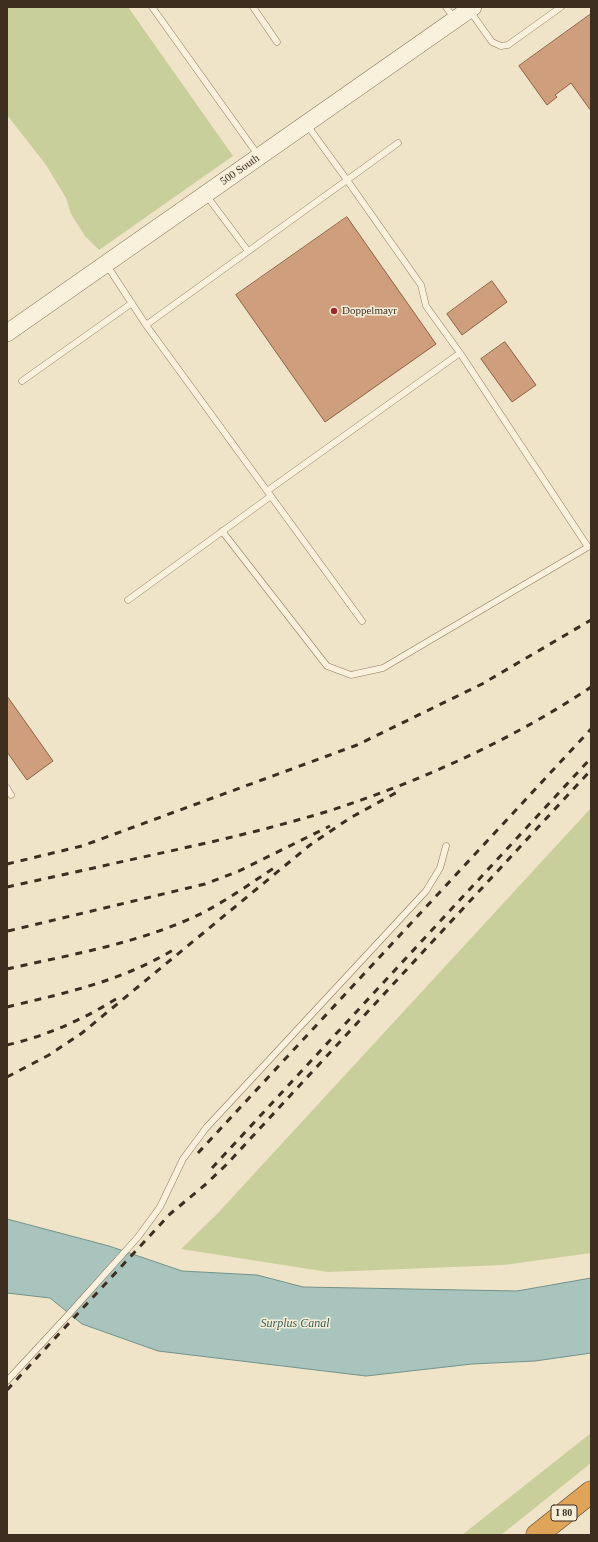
<!DOCTYPE html>
<style>
body{margin:0}
#map{position:relative;width:598px;height:1542px;overflow:hidden;background:#f0e4c8;font-family:Georgia,serif}
canvas{display:block}
.frame{position:absolute;inset:0;border:8px solid #3d2e20;pointer-events:none}
</style>
<div id="map">
<canvas width="598" height="1542"></canvas>
<div class="frame"></div>
</div>
<script>
const ctx = document.querySelector('canvas').getContext('2d');
ctx.lineJoin = 'round';
function fillPath(path, color) { ctx.fillStyle = color; ctx.fill(path, 'evenodd'); }
function strokePath(path, color, width, dash) { ctx.strokeStyle = color; ctx.lineWidth = width; ctx.lineCap = dash ? 'butt' : 'round'; ctx.setLineDash(dash || []); ctx.stroke(path); }
function drawText(font, color, halo, rows, align = 'center') {
  ctx.font = font + ' Georgia,serif'; ctx.lineWidth = 3; ctx.setLineDash([]); ctx.textBaseline = 'middle'; ctx.strokeStyle = halo; ctx.fillStyle = color; for (const [text, x, y, turn = 0] of rows) {
    ctx.save(); ctx.translate(x, y); ctx.rotate((+turn || 0) * Math.PI / 180); ctx.textAlign = isNaN(turn) ? turn : align; if (halo) ctx.strokeText(text, 0, 0); ctx.fillText(text, 0, 0); ctx.restore();
  }
}
const green = new Path2D(`
 M7,7H128L233,156L99,250L85,236L71,214L66,198L46,165L7,115Z
 M591,808V1253L504,1265L328,1272L181,1249L217,1214Z
 M591,1433V1463L501,1535H462Z`);
const water = new Path2D(`
 M7,1219L109,1246L182,1271L257,1275L303,1287L517,1291L591,1278V1353L535,1361L472,1364L366,1376L158,1351L82,1324L50,1298L7,1293Z`);
const building = new Path2D(`
 M591,14V111L571,83L555,95L557,97L547,105L519,66Z
 M347,217L436,344L325,422L236,295Z
 M492,281L507,302L462,335L447,314Z
 M505,342L536,385L512,402L481,359Z
 M7,696L53,761L27,780L7,752Z`);
const lane = new Path2D(`
 M152,7L258,155
 M253,7L277,42
 M446,7L454,18
 M470,11L492,42L501,46L508,45L561,7
 M206,195L248,251
 M106,264L146,325L362,621
 M146,325L347,180L307,125
 M22,381L132,303
 M267,491L460,353L426,306L421,285L347,180L398,143
 M222,531L327,666L351,675L383,668L588,547L460,353
 M128,600L271,496
 M7,788L11,795
 M7,1381L69,1314L138,1237L160,1207L183,1159L206,1128L426,891L440,868L446,846`);
const secondary = new Path2D(`
 M7,333L473,7`);
const highway = new Path2D(`
 M537,1535L591,1492`);
const rail = new Path2D(`
 M7,864L82,846L357,745L482,684L591,620
 M7,887C66,874 125,861 184,848C234,837 283,825 332,810C423,780 512,740 591,687
 M8,931L205,884L239,871L330,826
 M7,969C69,955 135,944 194,917C222,904 248,885 274,868
 M7,1007C69,992 123,981 178,947
 M7,1045C46,1036 82,1020 116,999
 M7,1077L49,1055L82,1033L310,845L350,818L401,790
 M198,1153L591,729
 M212,1168L591,758
 M7,1390L170,1214L206,1184L227,1164L591,770`);
const markers = [
 [334,311,4,"#9e2a2b"]
];
const shields = [
 [564,1513,26]
];
const shieldNames = [
 ["I 80",564,1513]
];
const streetNames = [
 ["500 South",240,170,-35]
];
const poiNames = [
 ["Doppelmayr",342,311]
];
const waterNames = [
 ["Surplus Canal",295,1324]
];
fillPath(green, '#c9cf9b');
fillPath(water, '#a9c4bc');
strokePath(water, '#6f938a', 1);
fillPath(building, '#cf9f7d');
strokePath(building, '#8d5f41', 1);
strokePath(lane, '#8d765c', 7);
strokePath(secondary, '#6f573f', 18);
strokePath(highway, '#5b4430', 23);
strokePath(lane, '#faf1dc', 6);
strokePath(secondary, '#faf1dc', 17);
strokePath(highway, '#e0a458', 22);
strokePath(rail, '#3d2e20', 3, [7, 7]);
for (const [x, y, r, color] of markers) { const dot = new Path2D(); dot.arc(x, y, r, 0, 2 * Math.PI); ctx.fillStyle = color; ctx.fill(dot); strokePath(dot, '#f7eed8', 1.5); }
for (const [x, y, w] of shields) { const box = new Path2D(); box.roundRect(x - w / 2, y - 8, w, 16, 3); ctx.fillStyle = '#f7eed8'; ctx.fill(box); strokePath(box, '#3d2e20', 1); }
drawText('bold 10px', '#3d2e20', null, shieldNames);
drawText('11px', '#3d2e20', '#f7eed8', streetNames);
drawText('11px', '#3d2e20', '#f7eed8', poiNames, 'left');
drawText('italic 12px', '#2f5d5a', '#f7eed8', waterNames);
</script>
